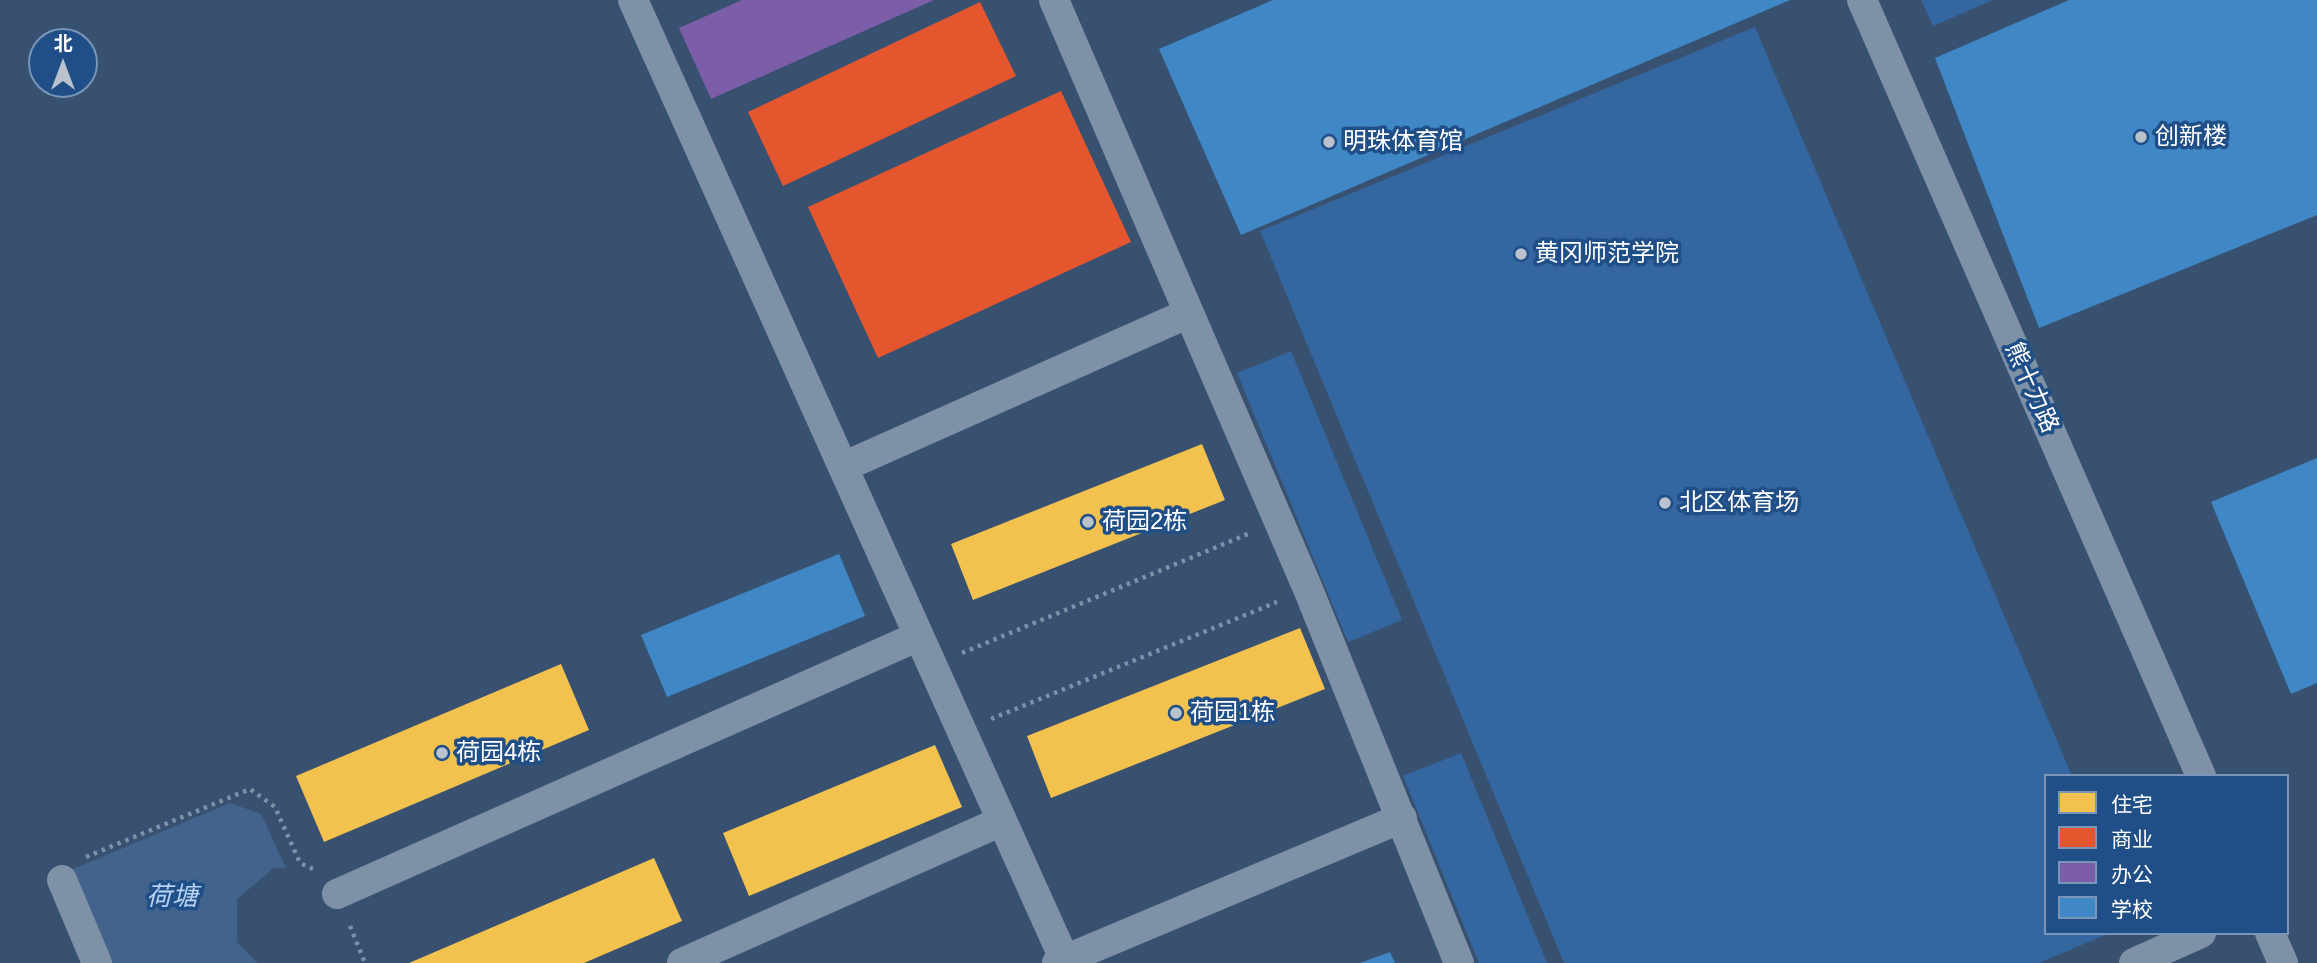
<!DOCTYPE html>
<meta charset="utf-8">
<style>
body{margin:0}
#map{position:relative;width:2317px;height:963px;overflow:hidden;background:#385170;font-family:Helvetica,"Noto Sans SC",sans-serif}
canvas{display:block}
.legend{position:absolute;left:2044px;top:774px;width:245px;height:161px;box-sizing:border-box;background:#204f88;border:2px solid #7995b8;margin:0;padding:9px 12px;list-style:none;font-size:21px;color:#fff}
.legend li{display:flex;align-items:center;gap:14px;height:35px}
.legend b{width:35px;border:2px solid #7995b8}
.north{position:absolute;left:28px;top:28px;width:70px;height:70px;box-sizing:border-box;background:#204f88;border:2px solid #7995b8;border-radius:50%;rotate:0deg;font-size:19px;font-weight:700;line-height:28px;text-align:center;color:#fff}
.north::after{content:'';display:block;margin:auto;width:24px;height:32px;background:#b9c2cd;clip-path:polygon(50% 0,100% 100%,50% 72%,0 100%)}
</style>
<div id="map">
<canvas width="2317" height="963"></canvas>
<ul class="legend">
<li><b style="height:19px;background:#f2c14e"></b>住宅</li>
<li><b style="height:19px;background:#e4572e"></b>商业</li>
<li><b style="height:19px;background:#7b5ea7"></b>办公</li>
<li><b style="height:19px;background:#3f88c5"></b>学校</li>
</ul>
<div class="north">北</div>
</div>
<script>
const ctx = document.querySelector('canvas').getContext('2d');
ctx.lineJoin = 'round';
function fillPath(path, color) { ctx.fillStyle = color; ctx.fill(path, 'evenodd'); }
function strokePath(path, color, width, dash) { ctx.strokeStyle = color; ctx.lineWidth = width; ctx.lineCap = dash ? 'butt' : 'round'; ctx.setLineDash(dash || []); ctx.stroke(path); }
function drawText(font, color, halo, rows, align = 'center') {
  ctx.font = font + ' Helvetica,"Noto Sans SC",sans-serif'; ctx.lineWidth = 7; ctx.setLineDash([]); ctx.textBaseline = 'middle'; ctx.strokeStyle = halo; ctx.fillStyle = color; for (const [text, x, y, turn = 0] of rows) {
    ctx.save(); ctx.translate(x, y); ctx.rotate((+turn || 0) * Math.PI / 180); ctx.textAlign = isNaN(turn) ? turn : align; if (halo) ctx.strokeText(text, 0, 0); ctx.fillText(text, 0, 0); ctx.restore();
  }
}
const green = new Path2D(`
 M1921,0H1993L1933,26Z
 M1755,27L2072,776H2046V933H2110L2039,963H1564L1260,231Z
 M1291,351L1402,620L1348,642L1237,373Z
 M1461,753L1547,963H1479L1403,776Z`);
const water = new Path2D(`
 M230,803L261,814L286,868H274L237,899V942L257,963H103L66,872Z`);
const homes = new Path2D(`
 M1202,444L1225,500L973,600L951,544Z
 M1300,628L1325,689L1051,798L1027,736Z
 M561,664L589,730L324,842L296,776Z
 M935,745L962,807L749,896L723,833Z
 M654,858L682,921L584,963H409Z`);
const shops = new Path2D(`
 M980,2L1016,76L783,186L748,112Z
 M1061,91L1131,242L878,358L808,207Z`);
const offices = new Path2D(`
 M742,0H934L711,99L679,28Z`);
const schools = new Path2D(`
 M1273,0H1790L1241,235L1159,49Z
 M2069,0H2317V215L2039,328L1935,58Z
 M2317,458V683L2291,694L2211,502Z
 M839,554L865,616L667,697L641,635Z
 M1390,952L1395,963H1360Z`);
const path = new Path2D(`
 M962,653L1248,534
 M991,719L1277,602
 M86,857L250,789L275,807L300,863L315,870
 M350,926L365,963`);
const minor = new Path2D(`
 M633,0L1066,963
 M1054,0L1308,589L1459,963
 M1862,0L2201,776
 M843,467L1189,313
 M62,880L97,963
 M337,894L919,636
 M2270,933L2283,963
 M682,963L1002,821
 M1057,963L1402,818
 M2134,963L2201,933`);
const markers = [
 [2141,137,7,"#b9c2cd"],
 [1329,142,7,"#b9c2cd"],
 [1521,254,7,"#b9c2cd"],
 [1665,503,7,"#b9c2cd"],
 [1088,522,7,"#b9c2cd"],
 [1176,713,7,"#b9c2cd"],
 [442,753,7,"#b9c2cd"]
];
const poiNames = [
 ["创新楼",2155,137],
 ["明珠体育馆",1343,142],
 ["黄冈师范学院",1535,254],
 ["北区体育场",1679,503],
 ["荷园2栋",1102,522],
 ["荷园1栋",1190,713],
 ["荷园4栋",456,753]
];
const streetNames = [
 ["熊十力路",2031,388,66]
];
const waterNames = [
 ["荷塘",172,898]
];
fillPath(green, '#34669f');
fillPath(water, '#42638b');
fillPath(homes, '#f2c14e');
fillPath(shops, '#e4572e');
fillPath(offices, '#7b5ea7');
fillPath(schools, '#3f88c5');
strokePath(path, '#7f91a6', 4.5, [3.5, 5]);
strokePath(minor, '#7f91a6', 30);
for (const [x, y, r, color] of markers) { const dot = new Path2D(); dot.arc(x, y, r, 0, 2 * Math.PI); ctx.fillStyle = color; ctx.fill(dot); strokePath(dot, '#204f88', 2.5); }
drawText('24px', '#fff', '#204f88', poiNames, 'left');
drawText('24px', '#fff', '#204f88', streetNames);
drawText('italic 26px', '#b6d2f2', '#204f88', waterNames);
</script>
